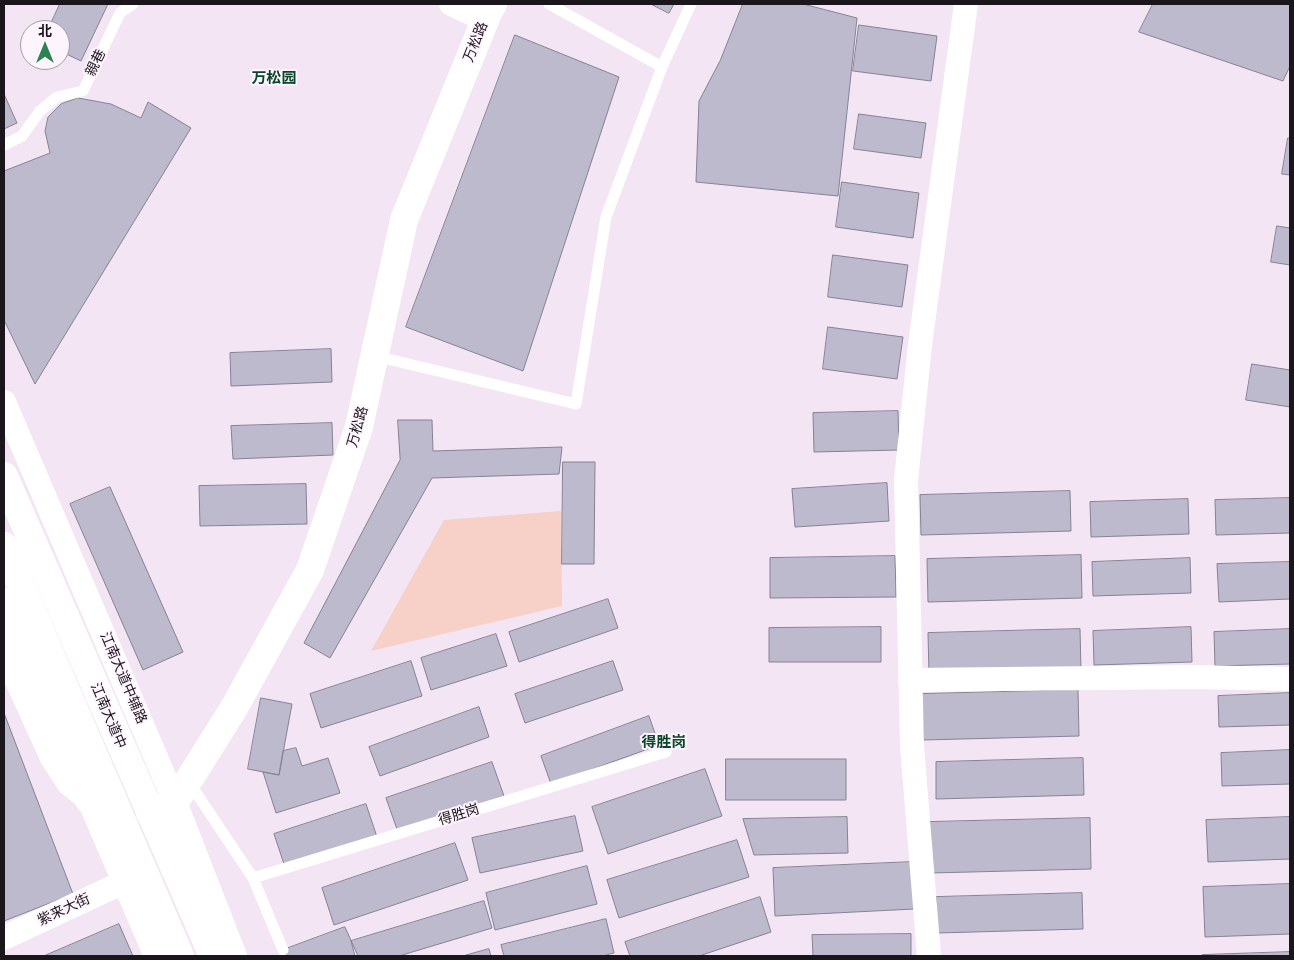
<!DOCTYPE html>
<meta charset="utf-8">
<style>
body{margin:0}
#map{position:relative;width:1294px;height:960px;overflow:hidden;background:#f4e5f4;font-family:Manrope,"Noto Sans SC",sans-serif}
canvas{display:block}
.frame{position:absolute;inset:0;border:5px solid #1b161b;pointer-events:none}
.north{position:absolute;left:20px;top:20px;width:50px;height:50px;box-sizing:border-box;background:#fef4fe;border:1px solid #a39ba3;border-radius:50%;rotate:0deg;font-size:14px;font-weight:700;line-height:20px;text-align:center;color:#1b161b}
.north::after{content:'';display:block;margin:auto;width:18px;height:22px;background:#2d8255;clip-path:polygon(50% 0,100% 100%,50% 72%,0 100%)}
</style>
<div id="map">
<canvas width="1294" height="960"></canvas>
<div class="frame"></div>
<div class="north">北</div>
</div>
<script>
const ctx = document.querySelector('canvas').getContext('2d');
ctx.lineJoin = 'round';
function fillPath(path, color) { ctx.fillStyle = color; ctx.fill(path, 'evenodd'); }
function strokePath(path, color, width, dash) { ctx.strokeStyle = color; ctx.lineWidth = width; ctx.lineCap = dash ? 'butt' : 'round'; ctx.setLineDash(dash || []); ctx.stroke(path); }
function drawText(font, color, halo, rows, align = 'center') {
  ctx.font = font + ' Manrope,"Noto Sans SC",sans-serif'; ctx.lineWidth = 4; ctx.setLineDash([]); ctx.textBaseline = 'middle'; ctx.strokeStyle = halo; ctx.fillStyle = color; for (const [text, x, y, turn = 0] of rows) {
    ctx.save(); ctx.translate(x, y); ctx.rotate((+turn || 0) * Math.PI / 180); ctx.textAlign = isNaN(turn) ? turn : align; if (halo) ctx.strokeText(text, 0, 0); ctx.fillText(text, 0, 0); ctx.restore();
  }
}
const green = new Path2D(`
 M561,511L562,606L371,651L444,520Z`);
const building = new Path2D(`
 M60,4H108L81,61L60,51V30H48Z
 M651,4H674L669,13Z
 M743,4H803L857,18L838,196L696,182L699,101L720,61Z
 M1153,4H1290V66L1283,81L1139,32Z
 M859,25L937,36L931,81L853,71Z
 M515,35L619,77L523,371L406,327Z
 M4,94L17,123L4,129Z
 M78,98L111,104L141,118L148,102L191,128L35,384L4,320V171L50,153L45,131L48,117L61,104Z
 M859,114L926,123L921,158L854,149Z
 M1288,138H1290V175L1282,174Z
 M842,182L919,193L913,238L836,227Z
 M1277,226L1290,228V265L1271,262Z
 M833,255L908,265L902,307L828,297Z
 M828,327L903,337L897,379L823,369Z
 M331,349L332,382L231,386L230,353Z
 M1252,364L1290,370V407L1246,400Z
 M898,411L899,450L814,452L813,413Z
 M398,420H432L433,451L562,447L559,474L432,478L330,658L304,643L400,460Z
 M332,423L333,455L233,459L231,426Z
 M563,462H595L594,564H562Z
 M887,483L889,521L795,527L792,489Z
 M306,484L307,524L200,526L199,486Z
 M110,487L183,652L143,670L70,504Z
 M1070,491L1071,531L921,535L920,495Z
 M1290,498V533L1216,535L1215,500Z
 M1188,499L1189,534L1091,537L1090,502Z
 M1081,555L1082,598L928,602L927,559Z
 M895,556L896,597L770,598V558Z
 M1190,558L1191,593L1093,596L1092,562Z
 M1290,562V599L1219,602L1217,564Z
 M608,599L618,628L519,662L509,632Z
 M881,627V662H769V628Z
 M1191,627L1192,662L1094,665L1093,631Z
 M1080,629L1081,670L929,674L928,633Z
 M1290,629V664L1215,666L1214,632Z
 M496,634L507,666L431,690L421,658Z
 M411,661L422,696L321,728L310,694Z
 M613,661L623,690L525,723L515,694Z
 M1078,690L1079,736L923,740L922,694Z
 M1290,693V725L1219,727L1218,696Z
 M261,698L292,704L279,775L248,769Z
 M479,707L489,737L380,776L369,747Z
 M4,713L73,894L4,921Z
 M649,716L659,745L551,784L541,756Z
 M296,748L302,766L328,758L340,793L276,813L263,772L279,775L283,751Z
 M1290,750V784L1222,786L1221,753Z
 M1083,758L1084,795L936,799V762Z
 M726,759H846V800H726Z
 M492,762L504,796L398,832L386,798Z
 M705,769L722,816L608,854L592,807Z
 M366,804L377,837L285,867L274,834Z
 M575,816L583,851L480,873L472,838Z
 M847,817L848,853L754,855L743,819Z
 M1290,817V859L1208,862L1206,820Z
 M1090,818L1091,869L930,873L929,822Z
 M737,840L749,877L619,918L607,880Z
 M455,843L468,880L334,925L322,888Z
 M912,862L914,909L775,916L773,868Z
 M587,866L597,904L495,930L486,893Z
 M1290,884V934L1205,937L1203,887Z
 M1082,893L1083,929L937,933L936,897Z
 M760,897L771,932L699,956H630L625,942Z
 M484,901L492,928L399,956H355L351,941Z
 M606,919L614,953L602,956H504L501,945Z
 M119,924L133,956H44Z
 M345,927L358,956H286L283,950Z
 M911,934V956H813L812,935Z
 M489,949L491,956H463Z
 M1290,952V956H1202V955Z`);
const lane = new Path2D(`
 M549,4L662,67
 M4,145L22,136L40,111L57,97L83,91L120,13L133,4
 M375,356L576,404L606,217L662,67L691,4
 M189,782L253,878L283,950
 M253,878L666,752`);
const street = new Path2D(`
 M451,4L485,20
 M4,402L175,802L235,956
 M4,652L52,758L69,784L89,800L156,956
 M910,680L1194,677L1290,679
 M4,938L124,882
 M929,956L912,746L906,480L920,345L966,4`);
const secondary = new Path2D(`
 M150,813L175,802L234,708L310,570L359,427L404,220L488,13L493,4`);
const primary = new Path2D(`
 M4,476L213,956
 M4,546L180,956`);
const highway = new Path2D(`
 M4,602L89,800`);
const streetNames = [
 ["万松路",476,42,-68],
 ["親巷",96,63,-64],
 ["万松路",358,427,-74],
 ["江南大道中辅路",123,678,67],
 ["江南大道中",108,716,67],
 ["得胜岗",459,815,-17],
 ["紫来大街",64,910,-25]
];
const neighbourhoodNames = [
 ["万松园",274,79],
 ["得胜岗",664,743]
];
fillPath(green, '#f7d0c7');
fillPath(building, '#bdbacd');
strokePath(building, '#848293', 1);
strokePath(lane, '#fff', 11);
strokePath(street, '#fff', 24);
strokePath(secondary, '#fff', 28);
strokePath(primary, '#fff', 28);
strokePath(highway, '#fff', 28);
drawText('14px', '#1b161b', '#fef4fe', streetNames);
drawText('bold 15px', '#084729', '#fef4fe', neighbourhoodNames);
</script>
